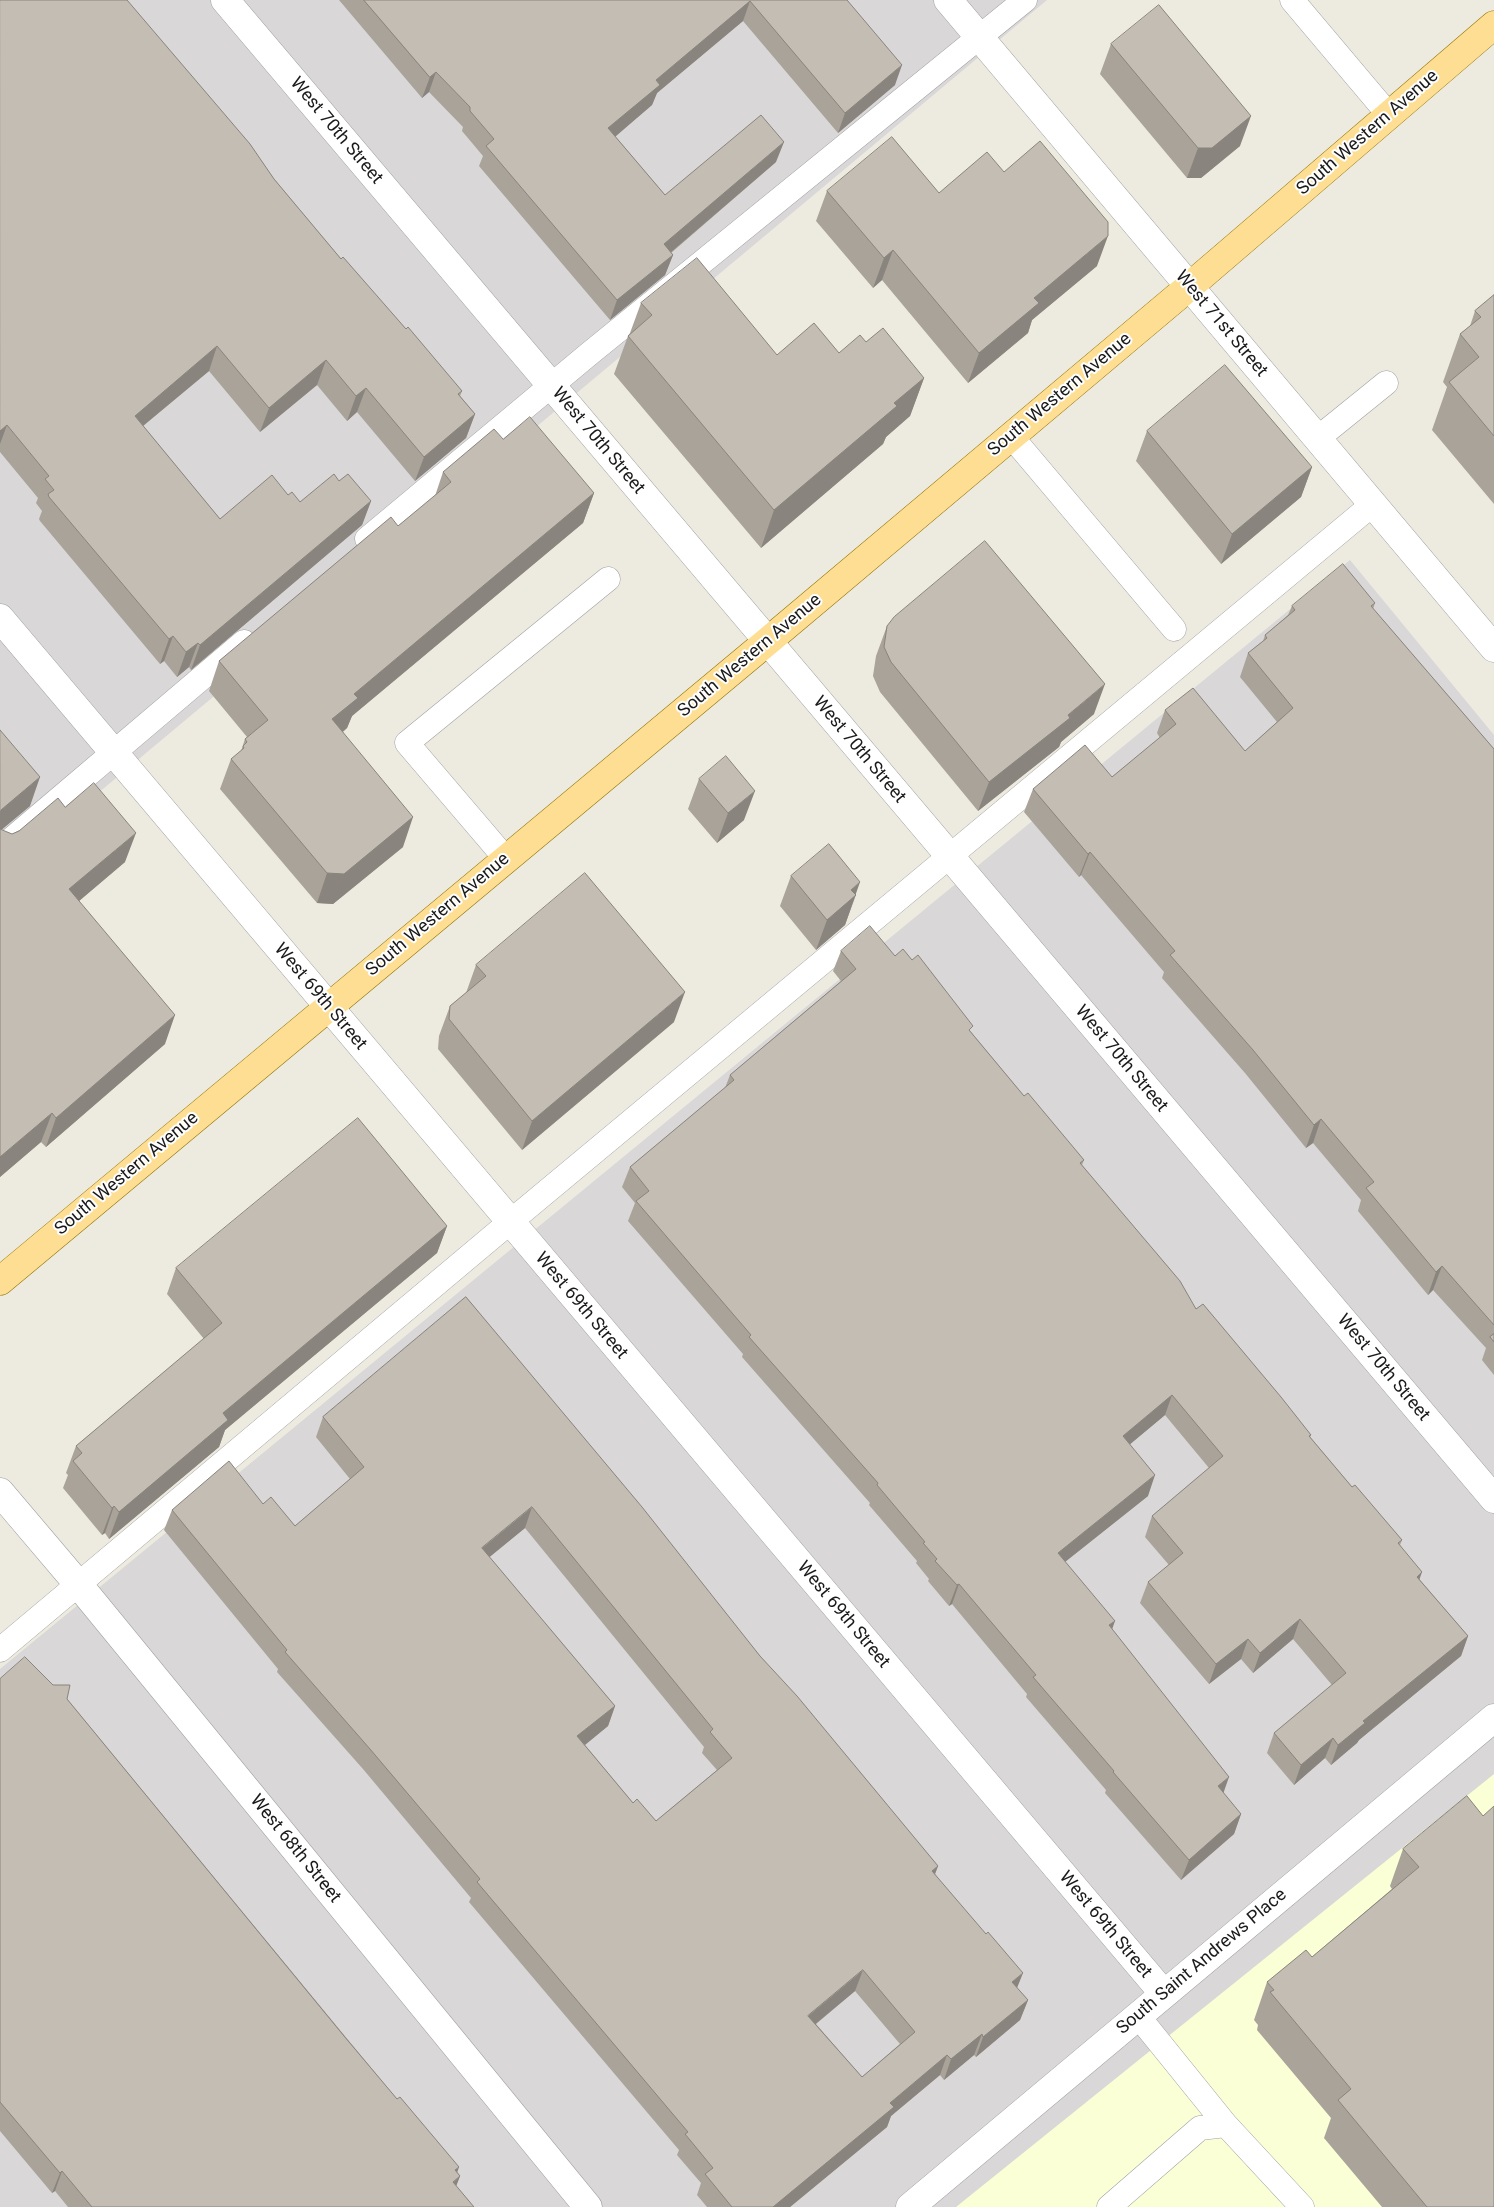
<!DOCTYPE html>
<style>
body{margin:0}
canvas{display:block;background:#edeadf}
</style>
<canvas width="1494" height="2207"></canvas>
<script>
const ctx = document.querySelector('canvas').getContext('2d');
ctx.lineJoin = 'round';
function fillPath(path, color) { ctx.fillStyle = color; ctx.fill(path, 'evenodd'); }
function strokePath(path, color, width, dash) { ctx.strokeStyle = color; ctx.lineWidth = width; ctx.lineCap = dash ? 'butt' : 'round'; ctx.setLineDash(dash || []); ctx.stroke(path); }
function drawText(font, color, halo, rows, align = 'center') {
  ctx.font = font + ' Roboto,sans-serif'; ctx.lineWidth = 4; ctx.setLineDash([]); ctx.textBaseline = 'middle'; ctx.strokeStyle = halo; ctx.fillStyle = color; for (const [text, x, y, turn = 0] of rows) {
    ctx.save(); ctx.translate(x, y); ctx.rotate((+turn || 0) * Math.PI / 180); ctx.textAlign = isNaN(turn) ? turn : align; if (halo) ctx.strokeText(text, 0, 0); ctx.fillText(text, 0, 0); ctx.restore();
  }
}
const residential = new Path2D(`
 M0,0H1047L0,875Z
 M1350,560L1494,735V2207H0V1669Z`);
const education = new Path2D(`
 M1494,1774V2207H956Z`);
const lane = new Path2D(`
 M1292,0L1389,115
 M1011,436L1174,629
 M1318,438L1386,383
 M367,539L589,354L1025,0
 M0,849L244,642
 M506,859L407,743L608,579
 M0,1650L510,1222L1373,504
 M1138,2016L1226,2125
 M1109,2207L1200,2128L1226,2125L1302,2207`);
const street = new Path2D(`
 M225,0L1494,1499
 M948,0L1494,648
 M0,618L1164,1994
 M0,1492L78,1584L588,2207
 M910,2207L1494,1718`);
const primary = new Path2D(`
 M0,1281L768,641L1190,286L1494,25`);
const wall = new Path2D(`
 M0,0L274,179L341,259L406,329L462,391L460,396L475,414L466,438L415,481L357,412L347,421L317,385L260,432L209,371L143,426L220,519L288,495L300,502L339,481L371,501L362,525L191,670L189,667L177,677L164,661L160,664L40,521L39,519L42,511L36,503L38,498L0,452Z
 M339,0H847L895,85L838,133L743,21L657,93L652,105L615,136L665,195L776,162L671,253L673,255L665,275L610,320L479,166L483,156L462,131L463,127L429,92L422,98Z
 M1111,44L1240,146L1201,178H1187L1100,74Z
 M1004,172L1097,266L1032,320L1028,333L968,383L882,280L873,288L816,221L827,191L939,193Z
 M1494,295V504L1432,430L1447,387L1443,382L1460,334L1470,326L1475,311Z
 M641,303L777,355L839,353L866,342L924,378L910,416L886,437L883,444L761,548L614,374L628,336L630,333Z
 M1147,431L1312,467L1301,497L1221,564L1136,461Z
 M503,439L594,493L583,523L352,716L347,728L343,732L403,847L333,904L317,903L220,789L231,759L241,751L245,739L247,737L209,691L219,661L398,526L435,496L443,472Z
 M1375,603L1373,609L1494,749V1375L1482,1360L1486,1348L1433,1290L1428,1295L1358,1211L1361,1200L1313,1143L1306,1148L1245,1073L1162,978L1164,972L1081,875L1079,877L1024,812L1033,789L1112,777L1160,738L1157,733L1165,710L1245,751L1277,722L1240,677L1248,653L1263,641L1265,635L1288,615L1292,606Z
 M887,626L1094,714L1061,742L1059,747L978,811L880,692L873,676L876,656Z
 M0,730L30,806L1,830L12,834L65,807L125,862L79,901L165,1044L46,1147L41,1142L0,1177Z
 M699,779L744,820L717,843L688,809Z
 M791,876L856,895L845,925L816,950L780,906Z
 M841,951L895,956L971,1032L1024,1096L1084,1160L1082,1165L1196,1309L1311,1435L1310,1437L1352,1487L1402,1540L1400,1545L1420,1580L1468,1636L1461,1656L1359,1740L1357,1743L1331,1765L1325,1758L1294,1785L1267,1753L1274,1733L1332,1685L1293,1639L1253,1673L1241,1659L1209,1684L1140,1603L1148,1582L1169,1565L1145,1537L1152,1516L1209,1468L1165,1415L1130,1444L1148,1496L1065,1562L1112,1629L1223,1793L1241,1814L1234,1834L1181,1880L1105,1793L1106,1790L1026,1697L1027,1694L952,1604L949,1606L928,1581L929,1579L916,1563L917,1561L869,1505L870,1503L742,1357L743,1354L628,1221L635,1203L622,1187L630,1167L725,1088L730,1075L841,981L833,971Z
 M476,965L674,1022L522,1150L438,1049L439,1036L450,1006L466,993Z
 M447,1226L437,1253L225,1430L219,1447L109,1539L105,1533L102,1535L63,1488L68,1475L66,1473L76,1446L204,1339L167,1294L176,1268Z
 M466,1297L760,1656L938,1866L935,1874L1017,1988L1028,2000L1020,2020L976,2057L974,2055L944,2080L940,2075L891,2116L887,2127L790,2207H707L697,2195L701,2183L677,2155L679,2150L469,1902L471,1898L363,1769L277,1672L278,1669L164,1530L172,1510L263,1504L295,1526L350,1479L316,1437L323,1417ZM525,1528L704,1747L702,1753L717,1770L656,1821L633,1803L585,1745L608,1726L615,1706L489,1557ZM855,1991L900,2044L862,2077L816,2024Z
 M0,1679L67,1699L457,2172L460,2176L456,2186L474,2207H68L55,2191L52,2193L0,2131Z
 M1467,1796L1494,2207H1382L1324,2138L1331,2118L1257,2030L1258,2025L1254,2020L1267,1982L1312,1957L1392,1889L1390,1886L1403,1849Z`);
const shadedWall = new Path2D(`
 M750,1L743,21L657,93L652,105L601,149L608,128L656,80Z
 M902,65L895,85L838,133L845,113Z
 M436,72L429,92L422,98L430,77Z
 M1251,116L1240,146L1201,178H1187L1198,148Z
 M784,142L776,162L656,265L664,244Z
 M1108,236L1097,266L1032,320L1028,333L968,383L979,353L1034,298Z
 M893,250L882,280L873,288L884,258Z
 M673,255L665,275L610,320L617,300Z
 M217,346L209,371L126,440L135,416Z
 M326,360L317,385L260,432L269,408Z
 M924,378L910,416L886,437L883,444L761,548L774,510L894,403Z
 M366,388L357,412L347,421L356,396Z
 M475,414L466,438L415,481L424,457Z
 M7,425L0,444V431Z
 M1312,467L1301,497L1221,564L1232,534Z
 M594,493L583,523L352,716L347,728L321,749L332,719L354,694Z
 M371,501L362,525L191,670L200,645Z
 M173,636L164,661L160,664L169,639Z
 M198,643L189,667L177,677L186,652Z
 M1105,684L1094,714L1061,742L1059,747L978,811L989,782Z
 M40,777L30,806L0,831V814L1,810Z
 M755,791L744,820L717,843L728,813Z
 M413,817L403,847L333,904L317,903L327,873Z
 M136,833L125,862L59,918L69,889Z
 M1090,852L1081,875L1079,877L1088,854Z
 M860,882L845,925L816,950L827,920L851,890Z
 M685,992L674,1022L522,1150L532,1121Z
 M175,1015L165,1044L46,1147L56,1118Z
 M52,1113L41,1142L0,1177V1157Z
 M1321,1119L1313,1143L1306,1148L1314,1125Z
 M447,1226L437,1253L225,1430L219,1447L109,1539L119,1512L223,1413Z
 M1442,1266L1433,1290L1428,1295L1436,1272Z
 M1172,1395L1165,1415L1116,1456L1123,1436Z
 M1155,1475L1148,1496L1051,1573L1058,1553Z
 M114,1506L105,1533L102,1535L112,1508Z
 M532,1507L525,1528L475,1569L482,1548Z
 M1422,1572L1415,1592L1417,1577Z
 M959,1584L952,1604L949,1606L957,1585Z
 M1300,1619L1293,1639L1253,1673L1260,1653Z
 M1115,1621L1108,1641L1109,1625Z
 M1468,1636L1461,1656L1359,1740L1357,1743L1331,1765L1338,1745L1363,1721Z
 M1248,1639L1241,1659L1209,1684L1216,1664Z
 M615,1706L608,1726L570,1757L577,1736Z
 M1333,1738L1325,1758L1294,1785L1301,1765Z
 M1229,1777L1222,1797L1218,1786Z
 M1241,1814L1234,1834L1181,1880L1189,1860Z
 M938,1866L930,1887L932,1871Z
 M863,1970L855,1991L801,2036L808,2016Z
 M1023,1973L1015,1993L1012,1982Z
 M1028,2000L1020,2020L976,2057L983,2037Z
 M982,2034L974,2055L944,2080L951,2059Z
 M947,2055L940,2075L891,2116L887,2127L790,2207H773L890,2103Z
 M459,2167L454,2182L460,2176L452,2197L445,2203L455,2170Z
 M62,2171L55,2191L52,2193L60,2173Z`);
const building = new Path2D(`
 M0,0H127L250,144L274,179L341,259L343,257L406,329L408,327L462,391L458,394L475,414L424,457L366,388L356,396L326,360L269,408L217,346L135,416L220,519L272,475L288,495L292,492L300,502L334,474L339,481L348,474L371,501L200,645L198,643L186,652L173,636L169,639L49,497L48,494L54,490L45,479L49,476L7,425L0,431Z
 M364,0H847L902,65L845,113L750,1L656,80L660,85L608,128L665,195L761,115L784,142L664,244L673,255L617,300L486,146L494,139L470,111V107L436,72L430,77Z
 M1159,5L1251,116L1212,148H1198L1111,44Z
 M892,137L939,193L987,152L1004,172L1040,141L1108,222V236L1034,298L1039,303L979,353L893,250L884,258L827,191Z
 M697,258L777,355L814,323L839,353L860,335L866,342L883,328L924,378L894,403L897,406L774,510L628,336L652,315L641,303Z
 M1494,295V436L1449,382L1479,357L1460,334L1481,317L1475,311Z
 M1225,365L1312,467L1232,534L1147,431Z
 M530,417L594,493L354,694L358,698L332,719L413,817L344,874L327,873L231,759L244,748L243,746L247,742L245,739L268,720L219,661L391,517L398,526L451,482L443,472L494,429L503,439Z
 M985,541L1105,684L1068,715L1070,718L989,782L891,662L884,647L887,626L894,617Z
 M1343,564L1375,603L1371,606L1494,749V1325L1442,1266L1436,1272L1366,1188L1374,1182L1321,1119L1314,1125L1253,1050L1170,955L1175,951L1090,852L1088,854L1033,789L1085,745L1112,777L1176,724L1165,710L1193,688L1245,751L1293,708L1248,653L1267,638L1265,635L1295,610L1292,606Z
 M0,730L40,777L1,810L0,814Z
 M726,756L755,791L728,813L699,779Z
 M94,783L136,833L69,889L175,1015L56,1118L52,1113L0,1157V829L12,834L19,831L58,798L65,807Z
 M829,844L860,882L851,890L856,895L827,920L791,876Z
 M585,873L685,992L532,1121L449,1019L450,1006L486,976L476,965Z
 M870,926L895,956L903,949L912,960L918,955L973,1026L969,1030L1024,1096L1028,1093L1084,1160L1080,1163L1180,1281L1196,1309L1203,1304L1281,1397L1311,1435L1309,1436L1352,1487L1355,1485L1402,1540L1398,1543L1422,1572L1417,1577L1468,1636L1363,1721L1365,1723L1338,1745L1333,1738L1301,1765L1274,1733L1346,1673L1300,1619L1260,1653L1248,1639L1216,1664L1148,1582L1183,1553L1152,1516L1223,1456L1172,1395L1123,1436L1155,1475L1058,1553L1115,1621L1109,1625L1229,1777L1218,1786L1241,1814L1189,1860L1113,1772L1114,1771L1033,1677L1036,1675L959,1584L957,1585L935,1561L937,1559L923,1543L925,1542L877,1485L878,1483L749,1337L751,1335L636,1201L649,1191L630,1167L734,1080L730,1075L856,969L841,951Z
 M358,1118L447,1226L223,1413L228,1420L119,1512L114,1506L112,1508L73,1461L82,1453L76,1446L222,1323L176,1268Z
 M466,1297L642,1507L760,1656L797,1696L938,1866L932,1871L986,1934L988,1932L1023,1973L1012,1982L1028,2000L983,2037L982,2034L951,2059L947,2055L890,2103L894,2107L773,2207H732L705,2174L713,2168L685,2134L688,2132L477,1882L480,1879L370,1749L285,1652L287,1650L172,1510L229,1461L263,1504L271,1497L295,1526L364,1467L323,1417ZM532,1507L713,1729L710,1732L732,1758L656,1821L637,1799L633,1803L577,1736L615,1706L482,1548ZM863,1970L915,2032L862,2077L808,2016Z
 M1494,1334V1342L1490,1337Z
 M25,1657L53,1685H70L67,1699L344,2036L397,2099L400,2097L459,2167L455,2170L460,2176L453,2182L474,2207H92L62,2171L60,2173L0,2102V1679Z
 M1467,1796L1483,1816L1494,1806V2207H1427L1338,2100L1351,2089L1270,1992L1274,1990L1267,1982L1306,1950L1312,1957L1419,1867L1403,1849Z`);
const streetNames = [
 ["West 70th Street",336,131,50],
 ["South Western Avenue",1368,133,-41],
 ["West 71st Street",1221,324,50],
 ["South Western Avenue",1060,395,-40],
 ["West 70th Street",598,441,50],
 ["South Western Avenue",750,656,-40],
 ["West 70th Street",859,750,50],
 ["South Western Avenue",438,915,-40],
 ["West 69th Street",320,997,50],
 ["West 70th Street",1121,1059,50],
 ["South Western Avenue",127,1174,-40],
 ["West 69th Street",581,1306,50],
 ["West 70th Street",1383,1368,50],
 ["West 69th Street",843,1615,50],
 ["West 68th Street",295,1849,51],
 ["West 69th Street",1105,1925,50],
 ["South Saint Andrews Place",1202,1962,-40]
];
fillPath(residential, '#d9d7d7');
fillPath(education, '#faffd6');
strokePath(lane, '#a1a1a1', 25);
strokePath(street, '#a1a1a1', 29);
strokePath(primary, '#917400', 29);
strokePath(lane, '#fff', 24);
strokePath(street, '#fff', 28);
strokePath(primary, '#fede93', 28);
fillPath(wall, '#a9a39a');
fillPath(shadedWall, '#89847d');
fillPath(building, '#c4bdb3');
strokePath(building, '#89847d', 1);
drawText('18px', '#1a1a1a', '#fff', streetNames);
</script>
